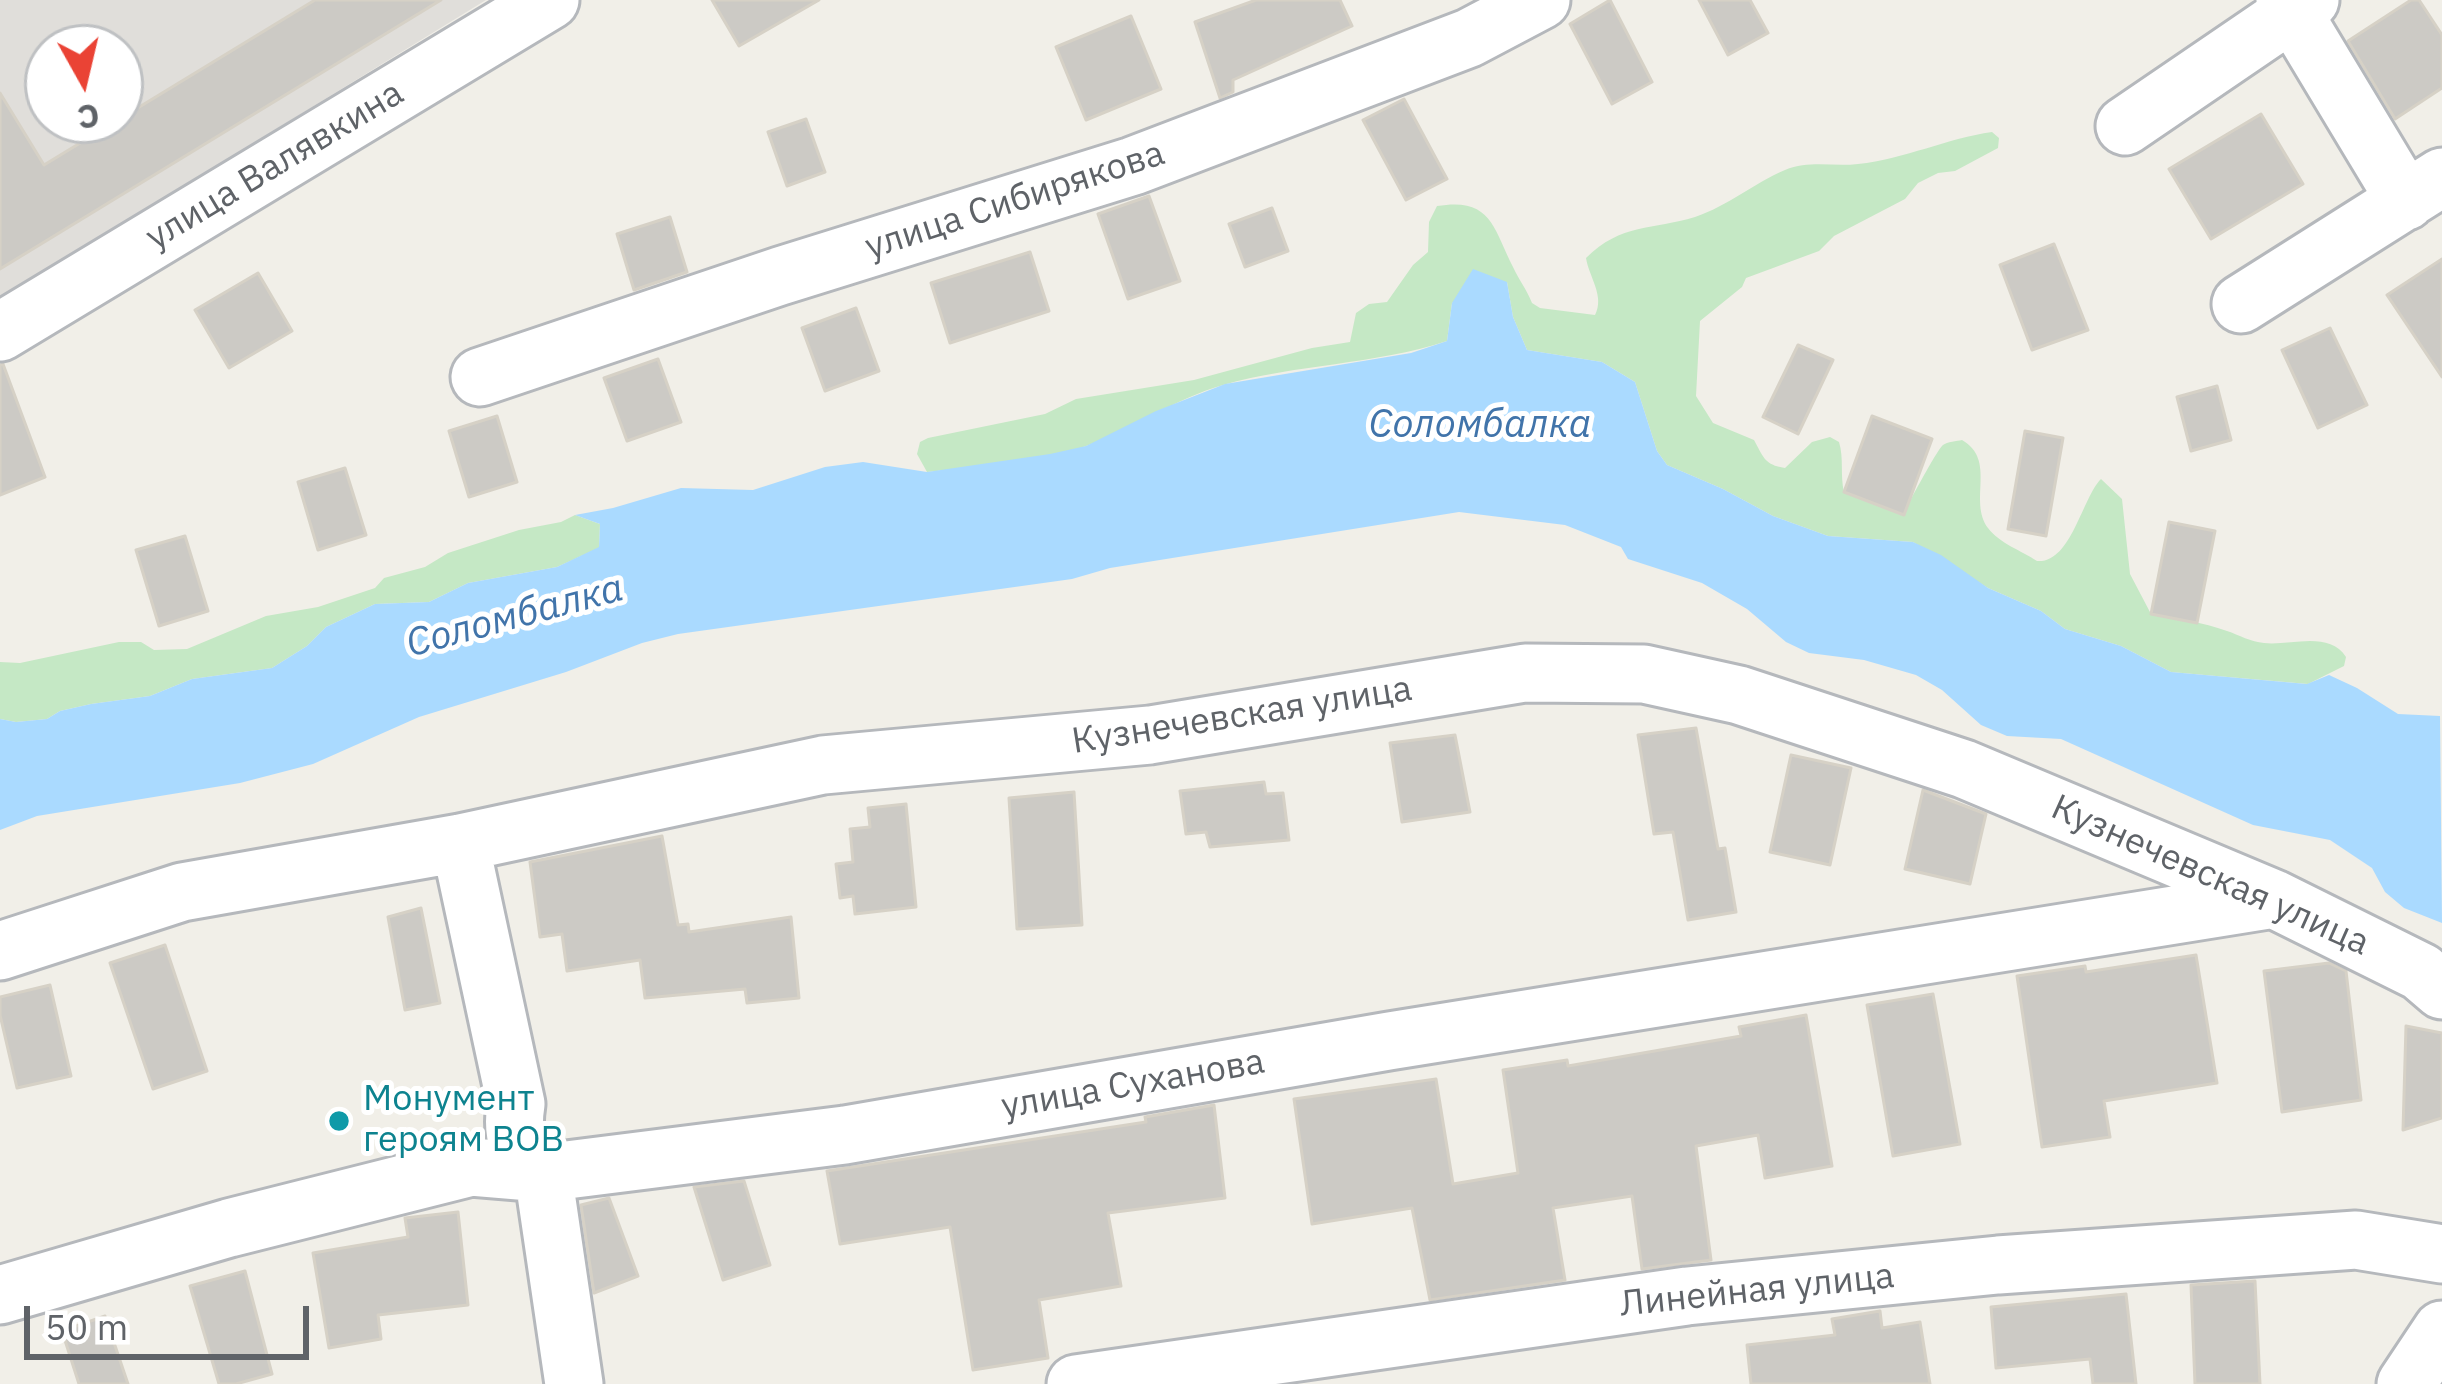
<!DOCTYPE html>
<meta charset="utf-8">
<style>
body{margin:0}
#map{position:relative;width:2442px;height:1384px;overflow:hidden;background:#f1efe8;font-family:"IBM Plex Sans",sans-serif}
canvas{display:block}
.north{position:absolute;left:24px;top:24px;width:120px;height:120px;box-sizing:border-box;background:#fff;border:3px solid #bfc1c3;border-radius:50%;rotate:172deg;font-size:33px;font-weight:700;line-height:48px;text-align:center;color:#5f6368}
.north::after{content:'';display:block;margin:auto;width:42px;height:54px;background:#ea4335;clip-path:polygon(50% 0,100% 100%,50% 72%,0 100%)}
.scale{position:absolute;left:24px;top:1306px;width:285px;height:54px;box-sizing:border-box;border:6px solid #5f6368;border-top:0;padding-left:15px;font-size:36px;line-height:42px;white-space:nowrap;color:#5f6368;-webkit-text-stroke:9px #fff;paint-order:stroke}
</style>
<div id="map">
<canvas width="2442" height="1384"></canvas>
<div class="north">С</div>
<div class="scale">50 m</div>
</div>
<script>
const ctx = document.querySelector('canvas').getContext('2d');
ctx.lineJoin = 'round';
function fillPath(path, color) { ctx.fillStyle = color; ctx.fill(path, 'evenodd'); }
function strokePath(path, color, width, dash) { ctx.strokeStyle = color; ctx.lineWidth = width; ctx.lineCap = dash ? 'butt' : 'round'; ctx.setLineDash(dash || []); ctx.stroke(path); }
function drawText(font, color, halo, rows, align = 'center') {
  ctx.font = font + ' "IBM Plex Sans",sans-serif'; ctx.lineWidth = 10; ctx.setLineDash([]); ctx.textBaseline = 'middle'; ctx.strokeStyle = halo; ctx.fillStyle = color; for (const [text, x, y, turn = 0] of rows) {
    ctx.save(); ctx.translate(x, y); ctx.rotate((+turn || 0) * Math.PI / 180); ctx.textAlign = isNaN(turn) ? turn : align; if (halo) ctx.strokeText(text, 0, 0); ctx.fillText(text, 0, 0); ctx.restore();
  }
}
const industrial = new Path2D(`
 M0,0H486L0,299ZM48,48H120V120H48Z`);
const green = new Path2D(`
 M1992,132L1999,138L1998,148L1955,171L1938,173L1918,183L1905,199L1834,236L1819,251L1746,278L1742,287L1700,321L1696,396L1713,423L1754,440C1763,456 1764,465 1785,468L1812,442L1830,437L1839,442C1844,458 1840,475 1844,492L1903,514C1908,505 1938,448 1943,445C1947,442 1957,441 1962,440C1997,460 1968,501 1988,528C1999,543 2022,551 2037,561C2071,564 2082,498 2101,479L2122,499L2130,574L2151,614C2176,619 2203,622 2227,631C2239,635 2251,642 2264,643C2290,646 2329,630 2346,657L2344,666L2308,684L2171,672L2121,646L2065,629L2041,611L1988,588L1913,542L1828,536L1773,516L1723,489L1667,465L1657,451L1635,382L1602,362L1527,350L1513,317L1507,282L1452,303L1447,341C1374,365 1296,364 1223,385C1175,399 1135,427 1089,445C1039,464 980,466 927,472L917,454L920,442L928,438L1045,414L1076,399L1194,380L1312,348L1350,342L1356,313L1369,304L1387,302L1413,265L1428,252L1429,222L1437,206C1491,197 1493,227 1513,267C1519,280 1527,290 1532,303L1540,308L1595,315C1605,296 1589,277 1586,258C1621,223 1653,230 1695,217C1728,206 1754,183 1785,170C1810,160 1833,167 1858,164C1905,159 1948,138 1992,132Z
 M575,515L600,524L599,548L557,567L468,583L429,602L375,604L326,627L307,646L272,668L192,679L150,696L91,704L60,711L47,719L16,722L0,719V662L20,663L119,642H141L154,650L187,649L266,616L318,607L375,588L384,578L425,567L448,553L519,530L561,522Z`);
const water = new Path2D(`
 M1473,269L1507,282L1513,317L1527,350L1602,362L1635,382L1657,451L1667,465L1723,489L1773,516L1828,536L1913,542L1941,555L1988,588L2041,611L2065,629L2121,646L2171,672L2307,684L2329,675L2357,688L2398,714L2440,716L2442,923L2404,908L2385,892L2372,868L2330,840L2253,825L2061,739L2007,736L1981,725L1942,690L1916,675L1864,660L1809,653L1786,642L1747,609L1702,583L1628,559L1621,547L1565,525L1459,512L1110,568L1072,579L678,634L642,643L566,672L419,717L313,764L240,783L37,816L0,830V719L16,722L47,719L60,711L91,704L150,696L192,679L272,668L307,646L326,627L375,604L429,602L468,583L557,567L599,547L600,524L575,515L613,508L681,488L753,490L825,467L863,462L927,472L1050,454L1086,446L1156,411L1225,384L1411,353L1447,341L1452,303Z`);
const building = new Path2D(`
 M315,0H441L0,269V93L44,165Z
 M712,0H819L739,46Z
 M1256,0H1340L1352,26L1233,80V92L1220,98L1195,22Z
 M1610,0L1652,82L1612,104L1570,24Z
 M1699,0H1750L1768,33L1728,55Z
 M2411,0H2419L2442,35V88L2395,119L2348,41Z
 M1131,16L1161,89L1086,120L1056,47Z
 M1404,99L1447,179L1406,200L1363,120Z
 M2261,114L2303,184L2211,239L2169,169Z
 M806,119L825,172L787,186L768,132Z
 M1149,196L1180,281L1128,299L1098,214Z
 M1272,208L1288,251L1245,267L1229,224Z
 M670,217L687,272L634,290L617,234Z
 M2054,244L2088,330L2032,350L2000,265Z
 M1030,252L1049,311L950,343L931,283Z
 M2442,259V377L2387,295Z
 M258,273L292,331L229,368L195,310Z
 M856,308L879,371L825,391L802,328Z
 M2330,328L2367,405L2318,428L2282,350Z
 M1798,345L1833,360L1798,434L1763,417Z
 M658,359L681,422L627,441L604,378Z
 M3,364L45,477L0,495V365Z
 M2217,386L2231,440L2191,451L2177,397Z
 M497,416L517,482L469,497L449,431Z
 M1872,416L1932,439L1904,515L1844,492Z
 M2025,431L2063,438L2046,536L2008,529Z
 M345,468L366,535L318,550L298,482Z
 M2169,522L2215,531L2197,623L2151,614Z
 M185,536L208,611L159,626L136,550Z
 M1696,728L1718,849L1725,848L1736,912L1688,920L1673,832L1654,834L1638,735Z
 M1455,735L1470,812L1402,822L1390,743Z
 M1791,755L1851,768L1830,865L1770,852Z
 M1264,782L1266,794L1283,793L1289,840L1210,847L1206,832L1186,834L1180,791Z
 M1923,790L1986,814L1970,884L1905,869Z
 M1074,792L1082,925L1017,929L1009,798Z
 M906,804L916,907L855,914L853,896L840,898L836,864L853,862L850,829L870,827L868,808Z
 M662,836L678,925L688,924L689,932L791,917L799,998L747,1003L745,989L645,998L640,960L567,971L562,934L540,937L530,862Z
 M421,908L440,1003L405,1010L388,917Z
 M165,945L207,1071L153,1089L110,963Z
 M2196,955L2217,1083L2104,1101L2110,1137L2042,1147L2017,976L2085,966L2086,972Z
 M2329,963L2346,971L2361,1100L2282,1112L2264,971Z
 M50,985L71,1076L17,1088L0,1015V997Z
 M1933,994L1960,1144L1893,1156L1867,1005Z
 M1806,1015L1832,1166L1765,1178L1758,1135L1696,1146L1711,1260L1642,1269L1632,1196L1553,1208L1565,1280L1430,1300L1412,1208L1312,1224L1294,1099L1436,1079L1453,1184L1518,1173L1503,1070L1567,1060L1568,1066L1741,1036L1739,1027Z
 M2406,1026L2442,1033V1118L2403,1130Z
 M1214,1105L1225,1198L1108,1213L1121,1286L1039,1300L1048,1358L973,1370L950,1227L840,1244L827,1171L1146,1122L1145,1117Z
 M744,1181L770,1265L723,1280L694,1187Z
 M609,1198L638,1276L594,1293L581,1205Z
 M458,1212L468,1305L378,1315L381,1339L329,1348L313,1253L408,1237L405,1218Z
 M245,1271L272,1374L236,1384H219L190,1286Z
 M2255,1281L2260,1384H2195L2191,1285Z
 M2126,1294L2136,1384H2093L2090,1359L1996,1368L1991,1307Z
 M1880,1311L1882,1328L1920,1322L1930,1384H1751L1747,1345L1835,1335L1832,1319Z
 M105,1316L128,1384H79L62,1331Z`);
const minor = new Path2D(`
 M2285,0L2406,201
 M2125,126L2310,0
 M2241,304L2442,177
 M0,332L550,0
 M480,377L780,276L1133,166L1469,38L1541,0
 M460,843L516,1104C511,1136 517,1152 543,1173L574,1384
 M0,951L182,892L460,843L823,765L1150,735L1525,673L1644,674L1739,695L1964,769L2274,899L2421,972L2442,990
 M0,1295L229,1228L471,1167L543,1173L845,1135L1389,1041L2274,899
 M1076,1384L1687,1296L1998,1265L2356,1240L2442,1254
 M2406,1384L2442,1330`);
const markers = [
 [339,1121,12,"#0f9aa8"]
];
const streetNames = [
 ["улица Валявкина",275,166,-31],
 ["улица Сибирякова",1015,201,-18],
 ["Кузнечевская улица",1242,716,-9],
 ["Кузнечевская улица",2210,876,24],
 ["улица Суханова",1133,1085,-10],
 ["Линейная улица",1757,1291,-6]
];
const cultureNames = [
 ["Монумент",363,1100],
 ["героям ВОВ",363,1141]
];
const waterNames = [
 ["Соломбалка",1480,426],
 ["Соломбалка",515,617,-15]
];
fillPath(industrial, '#e0deda');
fillPath(green, '#c5e8c5');
fillPath(water, '#aadaff');
fillPath(building, '#cccac5');
strokePath(building, '#d6d1c6', 3);
strokePath(minor, '#b5b8bc', 63);
strokePath(minor, '#fff', 57);
for (const [x, y, r, color] of markers) { const dot = new Path2D(); dot.arc(x, y, r, 0, 2 * Math.PI); ctx.fillStyle = color; ctx.fill(dot); strokePath(dot, '#fff', 4.5); }
drawText('36px', '#5f6368', '#fff', streetNames);
drawText('36px', '#0d838f', '#fff', cultureNames, 'left');
drawText('italic 39px', '#4174aa', '#fff', waterNames);
</script>
